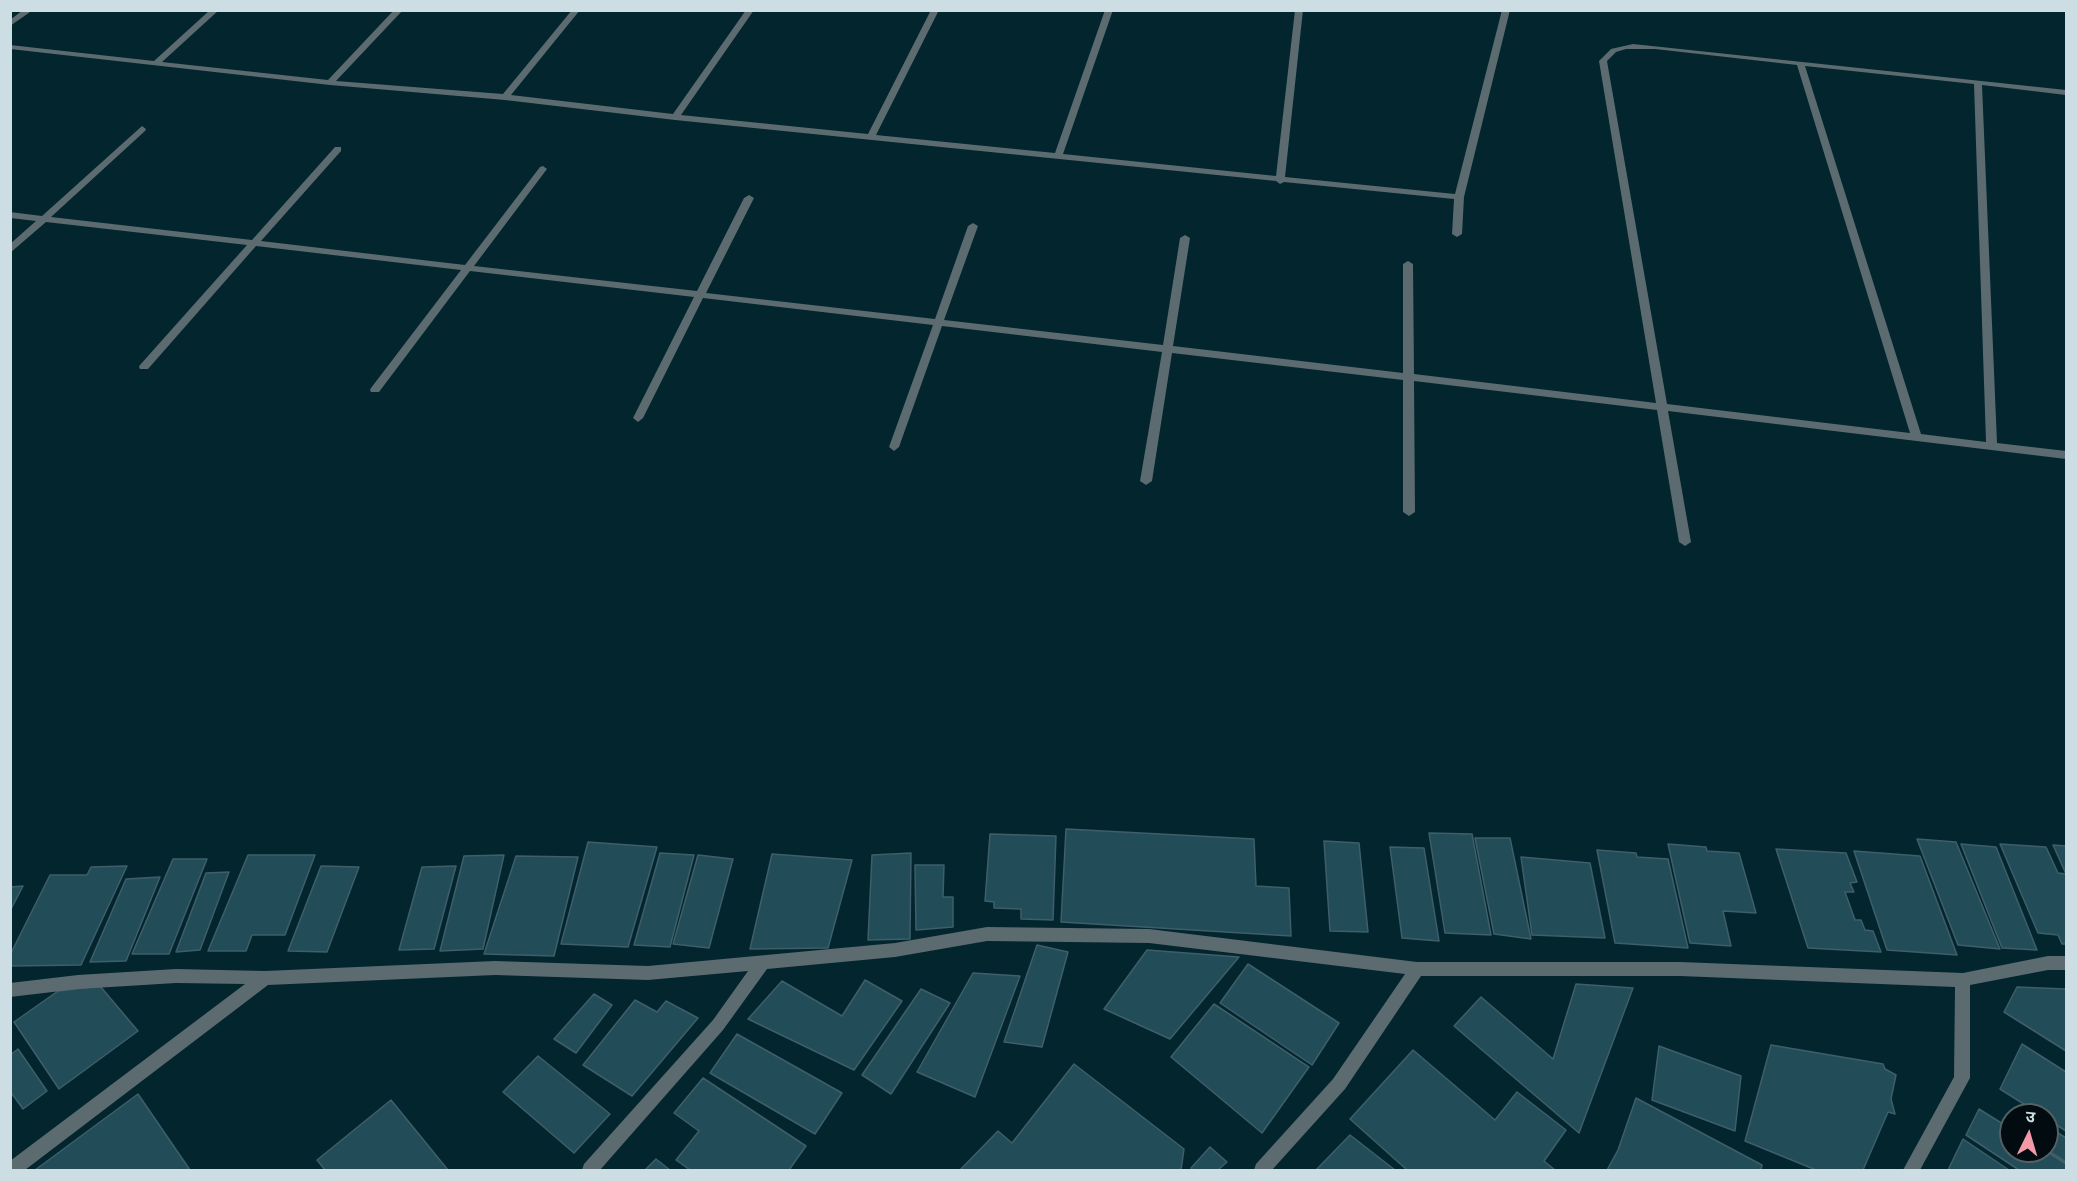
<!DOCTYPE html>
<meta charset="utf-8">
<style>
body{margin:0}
#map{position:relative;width:2077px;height:1181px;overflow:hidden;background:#02252e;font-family:Roboto,"Noto Sans Devanagari",sans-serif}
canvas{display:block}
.frame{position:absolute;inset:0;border:12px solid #ccdee4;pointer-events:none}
.north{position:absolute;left:1999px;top:1103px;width:60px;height:60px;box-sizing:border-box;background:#020c10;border:2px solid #536065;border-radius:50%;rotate:5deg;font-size:16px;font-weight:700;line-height:24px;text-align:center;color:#ccdee4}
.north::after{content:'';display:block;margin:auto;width:21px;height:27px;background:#f39aa8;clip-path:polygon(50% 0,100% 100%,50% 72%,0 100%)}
</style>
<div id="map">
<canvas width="2077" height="1181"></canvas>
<div class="frame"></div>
<div class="north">उ</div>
</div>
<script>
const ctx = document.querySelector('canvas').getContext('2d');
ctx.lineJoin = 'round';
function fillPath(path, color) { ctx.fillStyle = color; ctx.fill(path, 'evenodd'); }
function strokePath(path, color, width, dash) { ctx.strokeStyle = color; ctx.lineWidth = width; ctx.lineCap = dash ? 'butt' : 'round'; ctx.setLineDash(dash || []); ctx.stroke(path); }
const building = new Path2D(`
 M1066,829L1254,839L1256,886L1289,888L1291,936L1061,922Z
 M1429,833L1472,834L1491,935L1445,933Z
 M990,834L1056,836L1053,920L1021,919V909L994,908V902L985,901Z
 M1475,838H1510L1531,939L1494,934Z
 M1917,839L1956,842L2000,949L1958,945Z
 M1324,841L1359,843L1368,932L1330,931Z
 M588,842L657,847L628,947L561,944Z
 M1668,844L1706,847L1707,851L1739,853L1756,913L1723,911L1731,946L1690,943Z
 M1961,844L1996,847L2037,950L2002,948Z
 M2000,844L2046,847L2058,873L2066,874L2053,845L2066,846V944H2062L2058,935L2038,933Z
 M1390,847L1424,848L1439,941L1402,938Z
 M1776,849L1846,853L1857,882L1850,883L1854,892H1845L1855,920H1861L1865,930L1873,931L1881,952L1808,948Z
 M1597,850L1636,853L1637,857L1668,859L1688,948L1615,943Z
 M1854,851L1920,856L1957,955L1887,950Z
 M660,853L694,855L670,947L634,945Z
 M911,853L910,939L868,940L872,855Z
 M772,854L852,860L828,948L750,949Z
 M248,855H315L285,935H252L246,951H208Z
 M504,855L483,949L440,951L464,856Z
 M698,855L733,859L709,948L673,944Z
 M516,856L578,857L554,956L484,954Z
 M1521,857L1590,863L1605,938L1532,935Z
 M173,859H207L169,954H132Z
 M915,865H944L943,897H953V927L916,930Z
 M127,866L81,965L10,966V955L50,875H87L91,867Z
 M321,866L359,867L327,952L288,951Z
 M456,866L434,949L399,950L422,867Z
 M229,872L200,950L176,952L206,873Z
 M160,877L126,961L90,962L126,879Z
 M23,886L10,911V887Z
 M1037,945L1068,952L1042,1047L1004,1042Z
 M1147,950L1239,957L1170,1039L1104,1009Z
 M1248,964L1339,1023L1312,1065L1220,1003Z
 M973,973L1020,976L975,1097L917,1072Z
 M865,980L902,1001L854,1070L748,1019L782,981L842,1016Z
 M1576,984L1633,988L1579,1133L1454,1026L1481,997L1553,1059Z
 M100,986L138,1031L59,1089L14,1022L58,991Z
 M2017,987L2066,989V1051L2004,1012Z
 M921,989L950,1003L891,1094L862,1075Z
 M594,994L612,1005L576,1053L554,1039Z
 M635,1000L657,1012L666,1001L698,1018L632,1096L583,1065Z
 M1214,1004L1309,1067L1262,1133L1171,1057Z
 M737,1034L842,1093L815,1134L710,1073Z
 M2022,1044L2066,1072V1131L2047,1119V1115H2041L2000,1089Z
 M1771,1045L1883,1064L1885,1069L1896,1075L1891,1099L1895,1114L1888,1112L1863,1170H1816L1745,1141Z
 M1659,1046L1741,1076L1735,1131L1652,1100Z
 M18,1049L47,1091L23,1109L10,1091V1055Z
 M1413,1050L1495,1120L1517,1092L1566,1130L1544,1161L1555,1170H1407L1350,1119Z
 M538,1056L610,1114L574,1153L503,1092Z
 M1074,1064L1184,1149L1181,1170H960L998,1131L1012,1143Z
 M703,1078L806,1146L789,1170H690L676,1160L699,1131L674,1113Z
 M138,1094L190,1170H35Z
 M1636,1098L1762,1165L1761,1170H1607L1618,1150Z
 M391,1100L448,1170H325L317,1160Z
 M1979,1109L2011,1129V1151H2046L2066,1164V1170H2019L1966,1135Z
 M2047,1126L2066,1138V1162L2047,1150Z
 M1350,1135L1395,1170H1316Z
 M1963,1139L2009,1170H1948Z
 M1210,1147L1227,1162L1218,1170H1193L1191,1168Z
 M656,1159L670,1170H645Z`);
const street = new Path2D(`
 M23,10H33L10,26V20Z
 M210,10H219L162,62L328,80L394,10H403L336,81L503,94L572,10H580L511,95L673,114L746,10H754L681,115L868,134L931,10H939L876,135L1055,153L1105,10H1113L1063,154L1276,176L1295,10H1303L1285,177L1455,194L1502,10H1510L1464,197L1462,234L1457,237L1452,234L1454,199L1284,182L1280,184L1276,181L675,120L505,100L330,85L10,49V45L154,61Z
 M1633,44L2066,90V95L1982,85L1997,443L2066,451V459L1668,411L1691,542L1685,546L1679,542L1657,410L1414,381L1415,512L1409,516L1403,512V380L1172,353L1152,481L1146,485L1140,481L1162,352L942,326L899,447L894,451L889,447L933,325L703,298L643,418L638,422L633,418L694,297L470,271L379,392H371L370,390L371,388L461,270L256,246L148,369H140L139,367L140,365L247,245L46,222L10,253V244L36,221L10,218V212L42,216L142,126L146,129L145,131L51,217L252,240L335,147H341V151L261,241L465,265L540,167L543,166L547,169L474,266L697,291L744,198L749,195L754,198L706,293L935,319L968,226L973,223L978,226L944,320L1163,345L1180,238L1185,235L1190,238L1173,346L1403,373V264L1408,261L1413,264L1414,374L1656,403L1599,61L1611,49ZM1626,49H1655L1797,65L1910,433L1667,404L1607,61L1616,52ZM1805,66L1974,84L1986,442L1921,434Z
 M987,927L1149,929L1417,962H1680L1963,973L2048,956H2066V970H2048L1970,985V1078L1920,1170H1903L1954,1077L1955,987L1680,976H1421L1345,1089L1272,1170H1254L1256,1164L1333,1079L1405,974L1149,943L987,941L895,957L767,969L723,1030L600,1170H582L584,1164L713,1020L748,971L648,980L495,975L268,985L25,1170H10V1161L245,984L176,983L78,989L10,997V983L78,975L176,969L265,971L495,961L648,966L895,943Z`);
fillPath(building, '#234c59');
strokePath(building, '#3e5f6a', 1.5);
fillPath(street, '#5c6b70');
</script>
